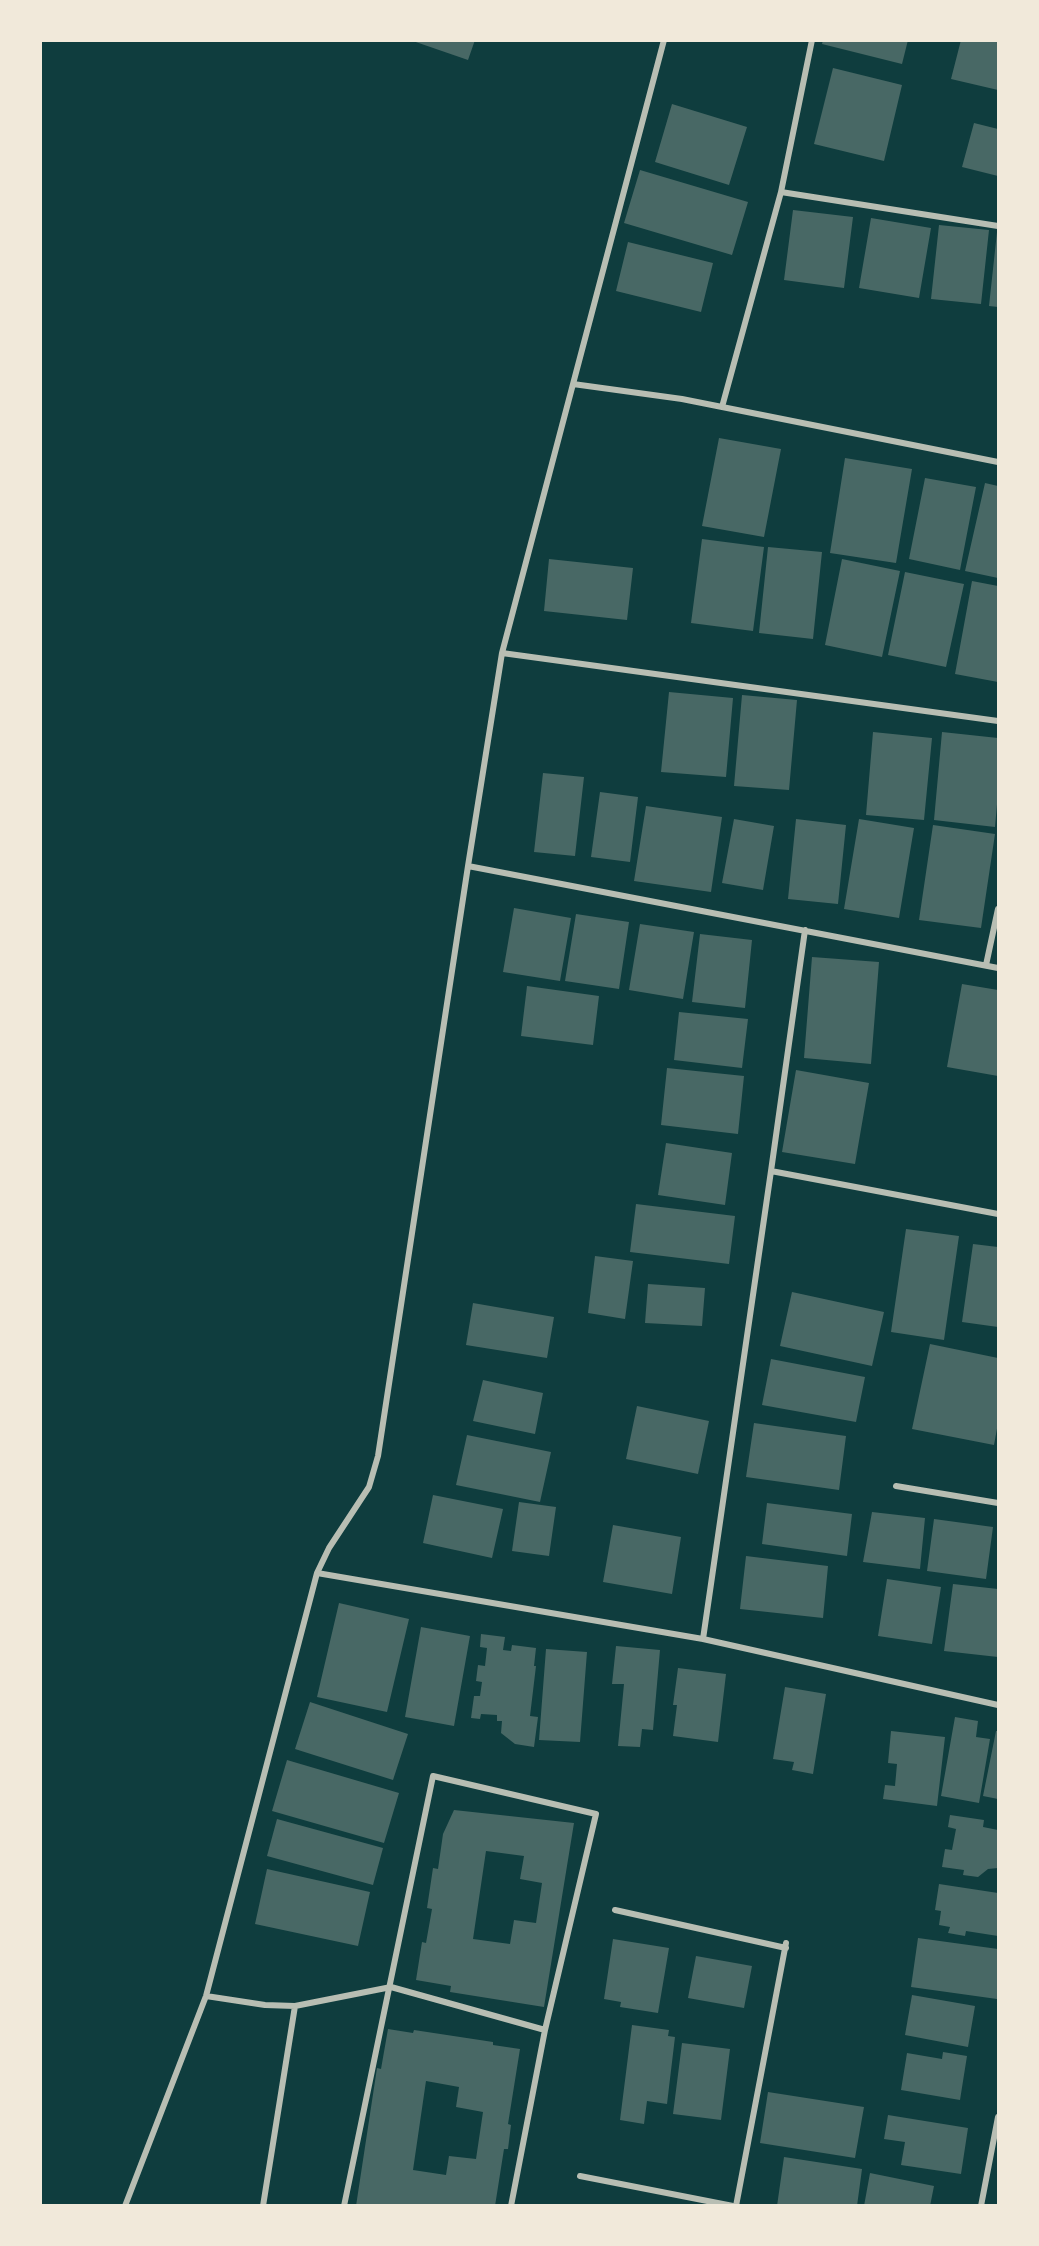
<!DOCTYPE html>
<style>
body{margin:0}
#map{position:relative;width:1039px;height:2246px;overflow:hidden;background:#0f3d3e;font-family:Manrope,sans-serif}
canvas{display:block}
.frame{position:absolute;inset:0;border:42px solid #f1e9da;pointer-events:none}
</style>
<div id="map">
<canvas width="1039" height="2246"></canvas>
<div class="frame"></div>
</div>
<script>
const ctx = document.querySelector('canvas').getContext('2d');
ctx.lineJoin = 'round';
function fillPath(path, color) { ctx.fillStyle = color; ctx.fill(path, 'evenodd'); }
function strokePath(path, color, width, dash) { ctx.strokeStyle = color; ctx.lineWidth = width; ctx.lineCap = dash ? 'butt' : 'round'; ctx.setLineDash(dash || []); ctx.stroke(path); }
const building = new Path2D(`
 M410,40H475L468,60Z
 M823,40H908L902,64L822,44Z
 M961,40H998V90L951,79Z
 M833,68L902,85L884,161L814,144Z
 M672,104L747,127L729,185L655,162Z
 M974,123L998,129V176L962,167Z
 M640,170L748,202L732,255L624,223Z
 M793,210L853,217L844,288L784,280Z
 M871,218L931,228L919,298L859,288Z
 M939,225L989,230L981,304L931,299Z
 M997,232H998V307L989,306Z
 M628,242L713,263L701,312L616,291Z
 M719,438L781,449L764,537L702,526Z
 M845,458L912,469L896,563L830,553Z
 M925,478L976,487L960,570L909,559Z
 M985,483L998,486V578L965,571Z
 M702,539L764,547L753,631L691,623Z
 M768,547L822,552L813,639L759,633Z
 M549,559L633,568L627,620L544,611Z
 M842,559L900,571L882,657L825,645Z
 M905,572L964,584L946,667L888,655Z
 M972,581L998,586V682L955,674Z
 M669,692L733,698L726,777L661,772Z
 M742,695L797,700L789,790L734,786Z
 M873,732L932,738L924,820L866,815Z
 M942,732L998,738V793L995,827L934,820Z
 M543,773L584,777L575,856L534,852Z
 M600,792L638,797L630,862L591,857Z
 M646,806L722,817L711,892L634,881Z
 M734,819L774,826L763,890L722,883Z
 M796,819L846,825L838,904L788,899Z
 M859,819L914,828L899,918L844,909Z
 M933,825L995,834L981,928L919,920Z
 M514,908L571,918L560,981L503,972Z
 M576,914L629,922L619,989L565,981Z
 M640,924L694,932L683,999L629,990Z
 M700,934L752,940L745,1008L692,1002Z
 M812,957L879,962L871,1064L804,1058Z
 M962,984L998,990V1076L947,1067Z
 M527,986L599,996L593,1045L521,1036Z
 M679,1012L748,1019L742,1068L674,1060Z
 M667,1068L744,1076L738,1134L661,1125Z
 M796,1070L869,1083L855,1164L782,1152Z
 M666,1143L732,1153L725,1205L658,1195Z
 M636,1204L735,1216L729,1264L630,1252Z
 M906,1229L959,1236L944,1340L891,1332Z
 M973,1244L998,1247V1327L962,1322Z
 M595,1256L633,1261L625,1319L588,1313Z
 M648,1284L705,1288L702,1326L645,1323Z
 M792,1292L884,1312L872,1366L780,1346Z
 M473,1303L554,1317L547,1358L466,1345Z
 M930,1344L998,1358V1423L994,1445L912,1429Z
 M771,1359L865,1377L856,1422L762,1405Z
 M483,1380L543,1393L535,1434L473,1421Z
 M637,1406L709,1421L698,1474L626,1459Z
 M754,1423L846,1436L839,1490L746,1477Z
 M467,1435L551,1452L540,1502L456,1485Z
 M433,1495L503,1509L492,1558L423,1543Z
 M519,1502L556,1507L549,1556L512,1551Z
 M767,1503L852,1514L847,1556L762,1544Z
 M872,1512L925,1518L920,1569L863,1562Z
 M934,1519L993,1527L986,1579L927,1571Z
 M613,1525L681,1537L672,1594L603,1582Z
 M746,1556L828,1566L823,1618L740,1609Z
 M887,1579L941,1587L932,1644L878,1636Z
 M953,1584L998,1589V1657L944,1651Z
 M339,1603L409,1619L387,1712L317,1697Z
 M421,1627L470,1636L454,1726L405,1717Z
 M481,1634L505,1637L503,1650L511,1651L512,1645L536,1648L534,1666H536L530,1716L538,1717L534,1747L515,1744L501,1733L502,1721H497V1715L481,1714L480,1719L471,1718L474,1696H480L482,1682L476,1681L478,1665L485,1666L487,1648L480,1647Z
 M616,1646L660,1650L653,1730L642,1729L640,1747L618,1746L624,1684H612Z
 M546,1649L587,1652L580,1742L539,1740Z
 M678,1668L726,1674L718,1742L673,1736L677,1705H673Z
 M785,1687L826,1694L813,1774L792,1770L794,1762L773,1759Z
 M310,1702L408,1734L393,1780L295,1749Z
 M955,1717L978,1721L976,1737L990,1739L979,1803L941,1796Z
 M891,1731L945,1737L937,1806L883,1799L885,1785L895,1786L897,1764L888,1763Z
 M996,1731H998V1799L983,1796Z
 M287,1760L399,1793L384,1843L272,1811Z
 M454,1810L574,1823L544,2007L450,1992L451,1986L416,1980L422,1942L426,1943L432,1909L427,1908L433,1868L438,1869L443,1834ZM486,1851L524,1856L520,1879L542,1883L536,1923L514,1920L510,1944L473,1939Z
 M950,1815L984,1820L983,1827L998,1830V1868L988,1869L978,1877L963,1875L964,1870L942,1867L945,1849L952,1850L956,1829L948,1827Z
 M277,1819L383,1848L373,1885L267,1856Z
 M267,1869L370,1892L358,1946L255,1924Z
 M939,1884L998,1893V1936L966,1931L965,1936L948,1933L950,1927L939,1925L941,1911L935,1910Z
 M918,1938L998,1949L997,1999L911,1987Z
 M613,1939L669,1948L658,2013L620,2007L621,2002L604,1999Z
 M696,1956L752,1966L744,2008L688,1998Z
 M912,1995L975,2006L968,2047L905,2035Z
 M632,2025L669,2030L668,2036L675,2037L667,2104L647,2101L644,2124L620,2120Z
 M388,2029L413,2033L414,2030L493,2042V2045L520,2049L508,2124L511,2125L508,2149H504L495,2206H356L377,2068L381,2069ZM426,2081L459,2087L456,2107L483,2112L476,2159L449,2156L446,2175L413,2170Z
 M682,2043L730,2049L721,2120L673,2114Z
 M943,2052L967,2056L960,2100L901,2090L907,2053L942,2059Z
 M768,2092L864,2107L855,2158L760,2143Z
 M888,2115L968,2128L961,2174L901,2165L905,2142L884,2139Z
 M784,2157L862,2169L857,2206H777Z
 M870,2173L934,2186L930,2206H864Z`);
const minor = new Path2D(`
 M664,40L573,384L682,399L998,462
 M781,192L812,40
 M573,384L502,653L468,866L998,968
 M722,407L781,192L998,226
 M502,653L998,721
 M986,965L998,909
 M771,1171L805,930
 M998,1214L771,1171L703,1639L998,1705
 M896,1486L998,1503
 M317,1573L703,1639
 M615,1910L786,1948
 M206,1996L265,2005L295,2006L391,1987L545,2030
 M580,2176L733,2206
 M125,2206L206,1996L317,1573L329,1548L369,1487L378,1456L468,866
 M263,2206L295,2006
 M344,2206L433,1776L596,1814L545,2030L511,2206
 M736,2206L786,1943
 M981,2206L998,2117`);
fillPath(building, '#486865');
strokePath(minor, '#b8beb3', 6);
</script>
